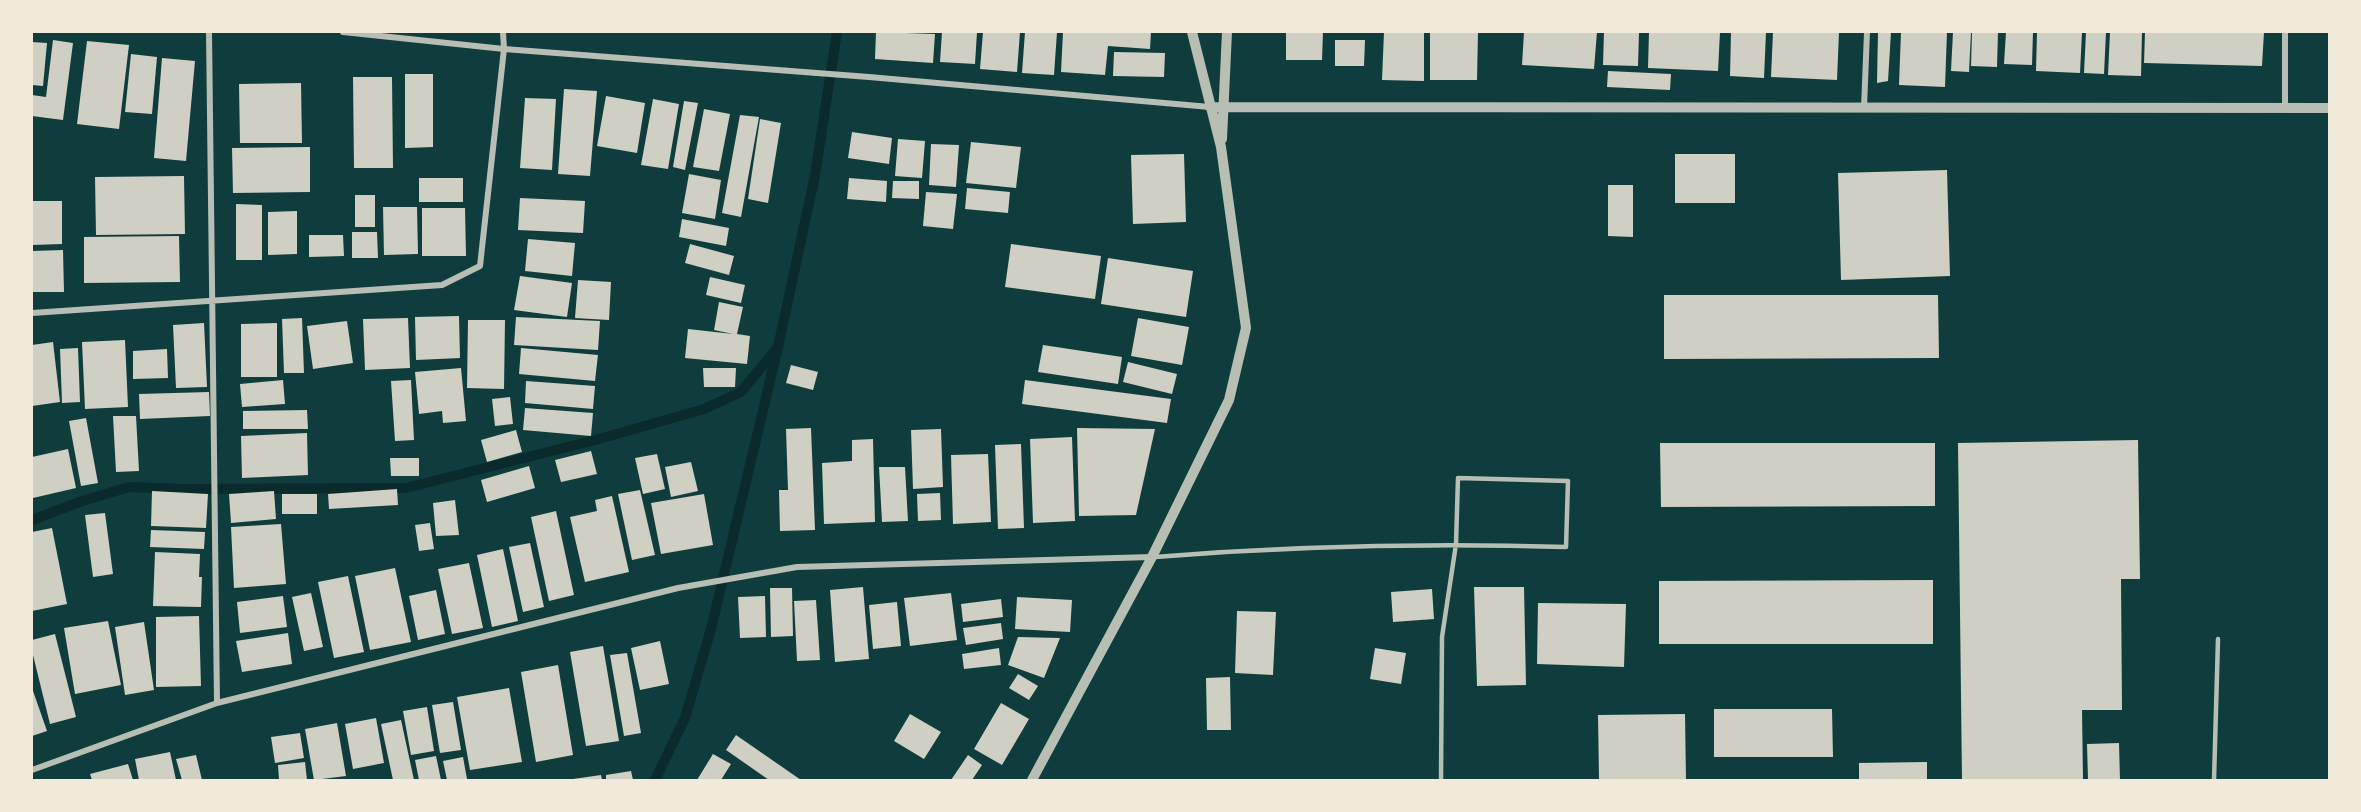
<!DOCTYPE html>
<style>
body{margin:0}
#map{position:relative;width:2361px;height:812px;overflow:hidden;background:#0f3d3e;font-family:Manrope,sans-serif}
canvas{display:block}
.frame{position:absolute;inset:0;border:33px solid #f1e9da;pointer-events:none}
</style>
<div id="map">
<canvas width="2361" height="812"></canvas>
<div class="frame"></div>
</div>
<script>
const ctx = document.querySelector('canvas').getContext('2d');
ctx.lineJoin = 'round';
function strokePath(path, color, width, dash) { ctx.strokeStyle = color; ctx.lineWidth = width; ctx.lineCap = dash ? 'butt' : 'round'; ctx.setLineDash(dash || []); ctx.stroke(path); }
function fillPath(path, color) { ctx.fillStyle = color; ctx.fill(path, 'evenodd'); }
const stream = new Path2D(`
 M32,520L82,501L129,487L183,489L406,488L599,439L704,409L741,392L778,347
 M655,780L685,718L711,629L778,347L815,175L837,32`);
const building = new Path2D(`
 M876,32L935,34L933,63L875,59Z
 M942,32H977L975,64L940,62Z
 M983,32H1020L1017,72L980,69Z
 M1025,32H1057L1054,75L1022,73Z
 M1063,32H1151L1150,49L1108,46L1105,75L1061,72Z
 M1286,32H1323L1322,60H1286Z
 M1384,32H1424V81L1382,80Z
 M1430,32H1478L1477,80H1430Z
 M1524,32H1597L1594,69L1522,65Z
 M1604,32H1639L1638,66L1603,65Z
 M1649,32H1720L1718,71L1648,68Z
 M1731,32H1766L1764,78L1730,76Z
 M1773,32H1839L1837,80L1771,77Z
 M1878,32H1891L1888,81L1877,83Z
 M1901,32H1947L1945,87L1899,85Z
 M1953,32H1971L1969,72L1951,71Z
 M1972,32H1998L1997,67L1971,66Z
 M2006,32H2033L2032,65L2004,64Z
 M2037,32H2082L2080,73L2036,71Z
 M2086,32H2106L2104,74L2084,73Z
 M2110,32H2142L2141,76L2108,75Z
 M2145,32H2264L2262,66L2144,63Z
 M53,40L73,43L63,120L32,116V95L46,97Z
 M1335,40H1365L1364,66H1335Z
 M87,41L129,45L119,129L77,124Z
 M32,42L47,43L43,86L32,85Z
 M1114,52L1165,53L1164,77L1113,76Z
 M131,54L157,57L152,114L125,112Z
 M162,58L195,61L186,161L154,158Z
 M1608,71L1671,74L1670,90L1607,87Z
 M405,74H433V147L405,148Z
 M353,77H392L393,168H354Z
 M301,83L302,143H240L239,84Z
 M564,89L597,91L590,176L558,174Z
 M606,96L645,103L637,153L597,146Z
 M525,98L556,99L552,170L520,168Z
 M653,99L679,104L668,169L641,165Z
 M684,101L698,103L685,170L673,167Z
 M704,109L730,114L719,171L693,167Z
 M740,115L759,117L741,217L722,213Z
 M760,119L781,123L768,203L748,199Z
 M852,132L892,138L889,164L848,158Z
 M898,139L925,141L922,178L895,176Z
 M971,142L1021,147L1016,188L966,183Z
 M931,144L959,145L956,187L929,185Z
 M310,147V192L233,193L232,148Z
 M1184,154L1186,222L1133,224L1131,155Z
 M1675,154H1735V203H1675Z
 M1947,170L1950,276L1841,280L1838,173Z
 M689,174L721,180L715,219L682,213Z
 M184,176L185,234L96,235L95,177Z
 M419,178H463V202H419Z
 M849,178L887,181L886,202L847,199Z
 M893,181H919V199L892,198Z
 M1608,185H1633V237L1608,236Z
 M967,188L1010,192L1008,213L965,209Z
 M926,192L957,194L953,229L923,226Z
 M355,195H375V227H355Z
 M520,198L585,201L583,233L518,230Z
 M32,201H62V244L32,245Z
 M236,204L262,205V260H236Z
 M383,207H417L418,254L384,255Z
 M422,208H465L466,256H422Z
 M297,211V254L268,255V212Z
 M682,219L729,228L726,246L679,237Z
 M352,232H377L378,258H352Z
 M309,235H343L344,256L309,257Z
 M179,236L180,282L84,283V237Z
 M528,239L575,243L572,276L525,271Z
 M690,244L734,256L729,275L685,263Z
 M1011,244L1101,256L1095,299L1005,287Z
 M63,250L64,292H32V251Z
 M1108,258L1193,271L1186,317L1101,304Z
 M520,276L572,283L567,317L514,310Z
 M710,277L745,285L741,303L706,295Z
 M578,280L611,282L609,320L575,318Z
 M1664,295H1938L1939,358L1664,359Z
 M719,302L743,307L737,334L750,336L747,364L685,358L688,329L733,334L714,330Z
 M459,316L460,358L416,360L415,317Z
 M516,317L600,321L598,350L514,345Z
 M302,318L304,373H284L282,319Z
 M408,318L410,368L365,370L363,319Z
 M1138,318L1189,327L1182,365L1131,356Z
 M468,320H505L504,389L467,388Z
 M347,321L353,363L313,369L307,326Z
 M204,323L207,387L176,388L173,325Z
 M277,323V377H241V324Z
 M125,340L128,407L85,409L82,342Z
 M53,342L60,402L32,406V345Z
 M1043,345L1122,357L1118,384L1038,372Z
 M78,348L80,402L62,403L60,349Z
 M521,348L598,355L595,381L519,374Z
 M167,349L168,378L133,379V351Z
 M1128,362L1177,374L1172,394L1123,382Z
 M791,365L818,372L813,390L786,383Z
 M461,368L466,421L443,423L442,411L419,414L415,372Z
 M703,368H736L735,387H704Z
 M283,380L285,404L242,407L240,384Z
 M411,380L414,440L395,441L391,381Z
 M1025,380L1171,399L1167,423L1022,404Z
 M526,381L595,386L593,409L525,403Z
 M209,392L210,416L140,419L139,394Z
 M510,397L513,424L495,426L492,399Z
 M525,408L593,413L591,436L523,430Z
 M307,410L308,429H243V411Z
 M113,416H136L139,471L116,472Z
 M86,418L98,483L81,486L69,421Z
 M811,428L815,530L780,531L779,490H788L786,429Z
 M1077,428L1155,429L1136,515L1079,516Z
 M941,429L943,487L913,489L911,430Z
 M516,430L522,452L487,462L481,440Z
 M307,433L308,475L242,478L241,436Z
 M1072,437L1075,521L1033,523L1030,439Z
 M873,439L875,522L824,524L822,463L852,461V440Z
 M2138,440L2140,579H2121L2122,710H2082L2083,780H1962L1958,443Z
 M1660,443H1935V506L1661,507Z
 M1021,444L1024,528L998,529L995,445Z
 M68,449L76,488L33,498L32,457Z
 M591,451L597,474L561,482L555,460Z
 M657,454L665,489L643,494L635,458Z
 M988,454L991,522L953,524L951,455Z
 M390,458H419V476H391Z
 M691,462L698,491L671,497L665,467Z
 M529,466L535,488L487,502L481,480Z
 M879,467H905L908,521L882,522Z
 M397,489L398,505L329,509L328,494Z
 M640,490L655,555L632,560L618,494Z
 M152,491L208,494L206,528L151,526Z
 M274,491L276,519L231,523L229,494Z
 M940,493L941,520L918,521L917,494Z
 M282,494H317V514H282Z
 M704,494L713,545L661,554L651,503Z
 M612,496L629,572L585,582L570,517L597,511L595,500Z
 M455,500L459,535L436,536L433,503Z
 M556,511L574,595L549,601L531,517Z
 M105,513L113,574L93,577L85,515Z
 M430,523L434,549L419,551L415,525Z
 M281,524L286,584L234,588L231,527Z
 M52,528L67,604L32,611V532Z
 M151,530L205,532L204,549L150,547Z
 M530,543L544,607L523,612L509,547Z
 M503,549L518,621L492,627L477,555Z
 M155,552L200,554L199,577H202L201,607L153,606Z
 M469,563L483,628L452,634L438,569Z
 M395,568L411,642L370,650L355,576Z
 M348,576L364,652L334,658L318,582Z
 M1933,580V644H1659V581Z
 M863,587L869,659L835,662L830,590Z
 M1474,587H1524L1526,685L1477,686Z
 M770,588H792L793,636L771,637Z
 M1432,589L1434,619L1393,622L1391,592Z
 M436,590L445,634L418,640L409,596Z
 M311,593L323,647L304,651L292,597Z
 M951,593L957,640L910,646L904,598Z
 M283,596L287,627L240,633L237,602Z
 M765,596L766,637L740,638L738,597Z
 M1017,597L1072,600L1070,632L1015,629Z
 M1001,599L1003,617L963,622L961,604Z
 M816,600L820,660L797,661L794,601Z
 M897,602L901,646L873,649L869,605Z
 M1538,603L1626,604L1624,667L1537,664Z
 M1237,611L1276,612L1273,675L1235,673Z
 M199,616L201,686L156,687V617Z
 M108,621L121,685L75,694L64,628Z
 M144,622L154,690L125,695L115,627Z
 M1001,623L1003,639L966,645L963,628Z
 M288,633L292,664L242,672L236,641Z
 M55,634L76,717L50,724L32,651V640Z
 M1018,637L1060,638L1044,678L1008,665Z
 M660,641L669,684L640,690L631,648Z
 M603,646L619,741L586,746L570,652Z
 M999,648L1001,665L964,669L962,654Z
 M1375,648L1406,653L1401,684L1370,679Z
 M627,653L641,733L624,736L610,655Z
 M558,665L573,755L536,762L521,672Z
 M1018,674L1038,686L1029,700L1009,688Z
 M1230,677L1231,730H1207L1206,678Z
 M32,688L47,731L32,736Z
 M509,688L522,762L470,770L457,697Z
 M453,702L461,750L440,753L432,705Z
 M1001,703L1029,719L1002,765L974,749Z
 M427,707L434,751L411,755L403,711Z
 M1714,709H1832L1833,757H1714Z
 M910,714L941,732L924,759L894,741Z
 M1685,714L1686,780H1599L1598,715Z
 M376,718L384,763L353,769L345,724Z
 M401,720L414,780H393L381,724Z
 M337,723L346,776L314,780L305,729Z
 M300,733L304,758L275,763L271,737Z
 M736,735L801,780H769L726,750Z
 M2119,743L2120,780H2088L2087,744Z
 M170,752L176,780H139L135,759Z
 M713,754L731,764L721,780H697Z
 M196,755L202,780H182L176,759Z
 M968,755L982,765L972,780H951Z
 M436,756L441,780H419L415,760Z
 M463,757L467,779L447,780L443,761Z
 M305,762L307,780H279L278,765Z
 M1927,762V780H1859V763Z
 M128,764L133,780H92L90,774Z
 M631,771L633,780H606V775Z
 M601,775L602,780H573V779Z`);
const service = new Path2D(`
 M1155,557C1292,546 1429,543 1566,547L1568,481L1458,478L1456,544L1442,637L1441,780
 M2214,780L2218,639`);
const minor = new Path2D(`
 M209,32C213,255 213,479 217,703
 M343,32L504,49L869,77L1210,107
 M1864,108L1867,32
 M2285,109V32
 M32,313L442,285L480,266L504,49L503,32
 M32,770L217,703L678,588L797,567L1152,557`);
const tertiary = new Path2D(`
 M1210,107L2330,108
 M1222,139L1227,32
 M1032,780L1152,557L1229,400L1246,328L1221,147L1192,32`);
strokePath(stream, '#0a2a2b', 10);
fillPath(building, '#cfcfc3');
strokePath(service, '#b8beb3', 4.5);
strokePath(minor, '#b8beb3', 6);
strokePath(tertiary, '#b8beb3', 10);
</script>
